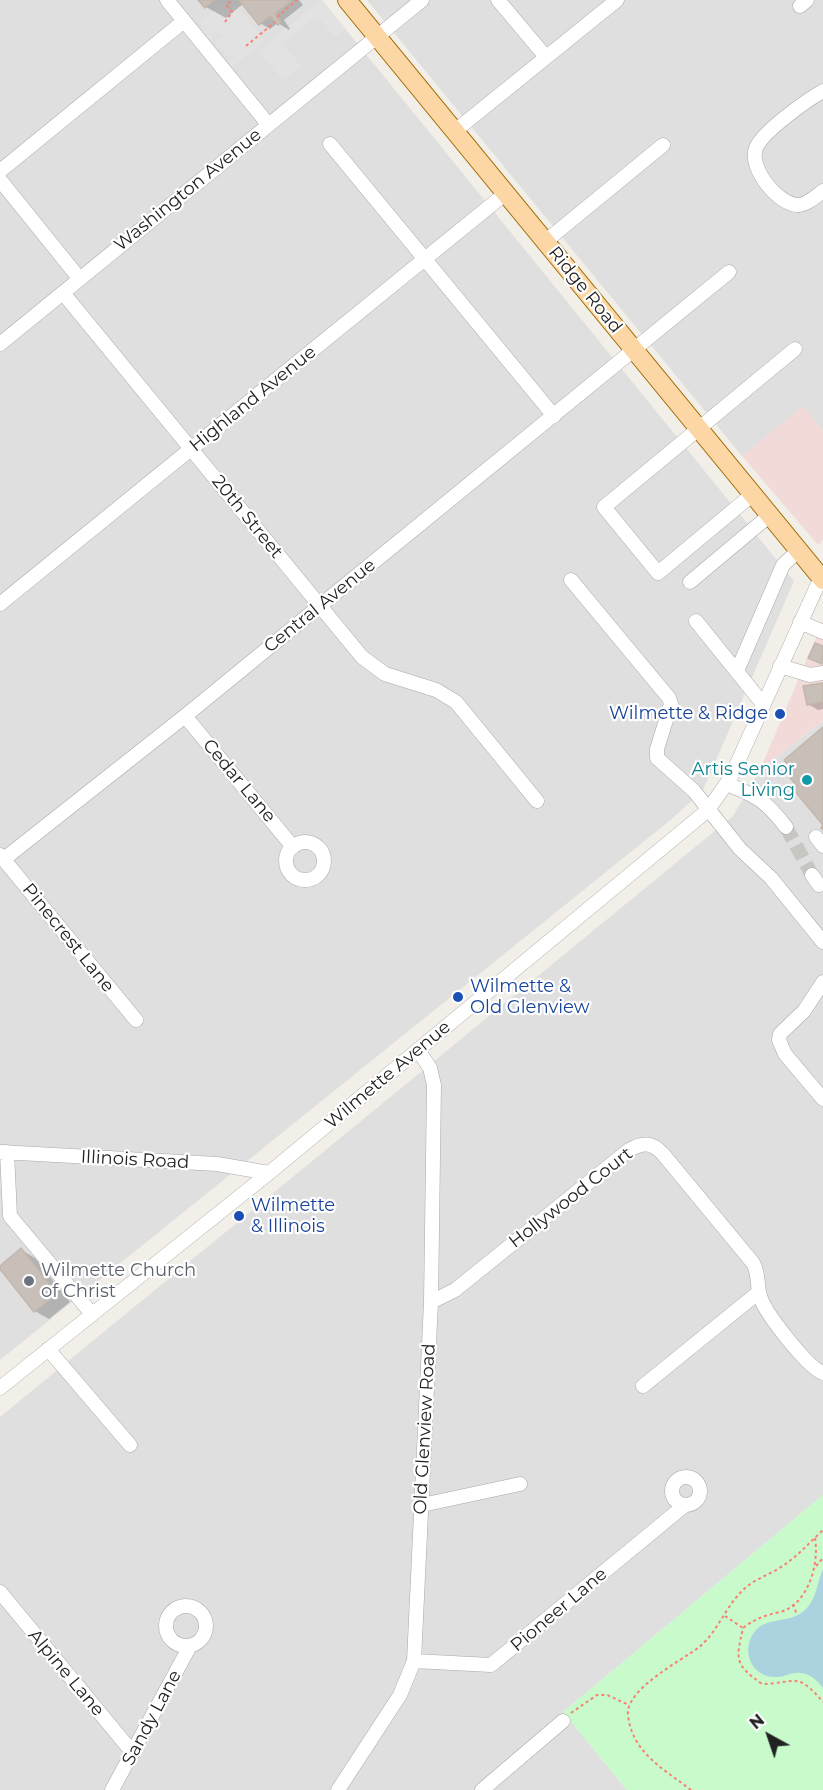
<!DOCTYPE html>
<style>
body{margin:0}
#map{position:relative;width:823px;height:1790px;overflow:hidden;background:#f2efe9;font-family:Montserrat,sans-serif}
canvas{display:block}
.north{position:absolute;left:739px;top:1706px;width:60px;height:60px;-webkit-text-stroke:4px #fff;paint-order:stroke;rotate:320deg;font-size:16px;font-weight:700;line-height:24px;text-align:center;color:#222}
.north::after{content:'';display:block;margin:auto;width:21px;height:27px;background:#222;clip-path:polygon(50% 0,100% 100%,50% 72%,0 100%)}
</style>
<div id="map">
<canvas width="823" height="1790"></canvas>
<div class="north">N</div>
</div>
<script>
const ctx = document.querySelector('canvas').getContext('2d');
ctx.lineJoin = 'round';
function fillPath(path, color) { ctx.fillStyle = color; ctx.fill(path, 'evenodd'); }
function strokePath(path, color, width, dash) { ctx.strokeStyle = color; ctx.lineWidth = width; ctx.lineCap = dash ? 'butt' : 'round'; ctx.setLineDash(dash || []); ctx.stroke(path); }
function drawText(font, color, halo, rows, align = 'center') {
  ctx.font = font + ' Montserrat,sans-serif'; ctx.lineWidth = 4.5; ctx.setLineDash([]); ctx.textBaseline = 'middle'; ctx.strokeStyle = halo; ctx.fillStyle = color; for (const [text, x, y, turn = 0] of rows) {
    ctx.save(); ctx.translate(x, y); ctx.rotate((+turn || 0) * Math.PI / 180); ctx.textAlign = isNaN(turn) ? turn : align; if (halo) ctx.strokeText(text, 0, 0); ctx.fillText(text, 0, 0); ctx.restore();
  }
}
const residential = new Path2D(`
 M0,0H322L794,581L703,790L673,818L0,1360Z
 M367,0H823V431L803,407L742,456Z
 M823,721V1495L563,1712L627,1790H0V1417L733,816L760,770Z`);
const commercial = new Path2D(`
 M803,406L823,431V540L818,545L742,456Z
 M823,621V721L760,770Z`);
const park = new Path2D(`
 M823,1495V1790H627L563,1712Z`);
const parking = new Path2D(`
 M320,0H322L346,29L335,37L317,16L283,44L301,66L283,81L258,51Z
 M223,4L229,11L236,5L265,41L232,67L228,61L238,53L228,57L214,42L222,35L220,33L210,41L202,31L203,27L199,22Z`);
const water = new Path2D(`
 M823,1569V1688C817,1680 811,1674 800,1673C792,1672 785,1677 778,1677C750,1679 739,1647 757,1629C769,1616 797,1625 810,1604C817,1594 818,1580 823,1569Z`);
const shadow = new Path2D(`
 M200,0H299L303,5L284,20L290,29L289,30L278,23L270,29L260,23L244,3L226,18L206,7Z
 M823,684V709L818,710L808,704Z
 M21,1250L35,1258L70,1302L49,1319L35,1311Z`);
const building = new Path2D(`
 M198,0H214L205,8Z
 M239,0H292L275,14L281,22L278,25L270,16L259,25Z
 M815,643L823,646L822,664L808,658Z
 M823,683V702L807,705L803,686Z
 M823,727V830L821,828L823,825L793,789L797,786L786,773L791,769L784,760Z
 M21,1248L57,1294L34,1312L0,1269V1266Z`);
const minorTunnel = new Path2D(`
 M786,827L812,875`);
const path = new Path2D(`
 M277,17L297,0
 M225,22L232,12L226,5L233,0
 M246,46L275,22
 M815,1538C819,1562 810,1598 786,1610C781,1612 774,1613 768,1615C758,1618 751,1622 743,1628C736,1660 734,1664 762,1684C798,1683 796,1671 823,1702
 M816,1566L823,1558
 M793,1604L797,1615
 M725,1616L743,1628
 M571,1713L597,1695H607L629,1705
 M691,1790C664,1769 632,1753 628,1715C625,1690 680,1661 698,1648C718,1632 725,1607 743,1590C753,1580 766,1576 778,1569C796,1558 808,1544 823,1530`);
const minor = new Path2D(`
 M167,0L268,124
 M498,0L546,57
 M800,6L807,0
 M823,91C807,100 762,132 756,148C748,168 779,206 799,205C808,204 816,196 823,191
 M455,131L617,0
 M330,144L554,416
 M0,171L184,21
 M0,180L79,278
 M546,241L663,145
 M63,293L362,657L385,674L436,690L456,702L537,801
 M0,344L422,0
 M753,494L658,573L604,507L795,349
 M571,580L669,698L671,704L657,749V758L694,791L740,849L771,878L823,942
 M690,582L770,515
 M0,604L506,193
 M696,621L763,704
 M800,622L823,632
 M780,666L810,675L823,673
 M737,671L783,565L799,550
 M185,716L293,847
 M727,784C758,797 764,799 786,827
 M816,837L823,846
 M286 861a19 19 0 1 1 38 0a19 19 0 1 1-38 0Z
 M0,855L136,1020
 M4,859L185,716L729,272
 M812,875L819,885
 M823,982L804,1011L780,1034L779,1040L785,1054L823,1099
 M0,1152L217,1164L269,1173
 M7,1152L10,1216L92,1314
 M431,1302L455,1290L629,1150C643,1142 652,1142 663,1154L753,1263C760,1275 756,1287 761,1299C767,1315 808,1368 823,1373
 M48,1349L130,1445
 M643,1386L759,1292
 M0,1388L269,1173L708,810L731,777L823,573
 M672 1491a14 14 0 1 1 28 0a14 14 0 1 1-28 0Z
 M422,1505L520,1484
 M0,1592L133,1753
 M166 1626a20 20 0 1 1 40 0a20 20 0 1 1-40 0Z
 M414,1661L491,1665L685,1505
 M112,1790L190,1646
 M338,1790L400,1695L414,1661L431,1302L434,1085L430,1068L418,1050
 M482,1790L563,1721`);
const major = new Path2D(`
 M347,0L823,580`);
const markers = [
 [780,714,6,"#1a4fb4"],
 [807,780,6,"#0f9aa8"],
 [458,997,6,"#1a4fb4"],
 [239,1216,6,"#1a4fb4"],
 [29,1281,6,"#6b7280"]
];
const streetNames = [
 ["Washington Avenue",188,190,-39],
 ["Ridge Road",585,290,51],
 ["Highland Avenue",253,399,-39],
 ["20th Street",247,517,51],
 ["Central Avenue",320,606,-39],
 ["Cedar Lane",239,781,50],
 ["Pinecrest Lane",68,938,51],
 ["Wilmette Avenue",388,1075,-40],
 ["Illinois Road",135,1160,3],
 ["Hollywood Court",571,1198,-38],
 ["Old Glenview Road",425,1429,-87],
 ["Pioneer Lane",559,1610,-40],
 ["Alpine Lane",66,1673,50],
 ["Sandy Lane",152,1718,-62]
];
const transitNames = [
 ["Wilmette & Ridge",768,714,"right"],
 ["Wilmette &",470,987],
 ["Old Glenview",470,1008],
 ["Wilmette",251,1206],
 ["& Illinois",251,1227]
];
const cultureNames = [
 ["Artis Senior",795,770],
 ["Living",795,791]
];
const worshipNames = [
 ["Wilmette Church",41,1271],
 ["of Christ",41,1292]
];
fillPath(residential, '#e0dfdf');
fillPath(commercial, '#f2dad9');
fillPath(park, '#c8facc');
fillPath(parking, '#e2e2e2');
fillPath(water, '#aad3df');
fillPath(shadow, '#0003');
fillPath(building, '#c7bfb8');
strokePath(building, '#c4b6ab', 1.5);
strokePath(minorTunnel, '#c8c6c1', 14, [14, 7]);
strokePath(minor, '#a9a9a9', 15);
strokePath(major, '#a06b00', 20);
strokePath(path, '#fa8072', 2, [3, 3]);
strokePath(minor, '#fff', 14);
strokePath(major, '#fcd6a4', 18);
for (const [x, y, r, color] of markers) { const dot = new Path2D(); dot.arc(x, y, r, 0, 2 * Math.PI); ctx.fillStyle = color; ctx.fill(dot); strokePath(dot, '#fff', 2); }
drawText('18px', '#222', '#fff', streetNames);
drawText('18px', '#164399', '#fff', transitNames, 'left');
drawText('18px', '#0d838f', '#fff', cultureNames, 'right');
drawText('18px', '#5b616d', '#fff', worshipNames, 'left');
</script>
